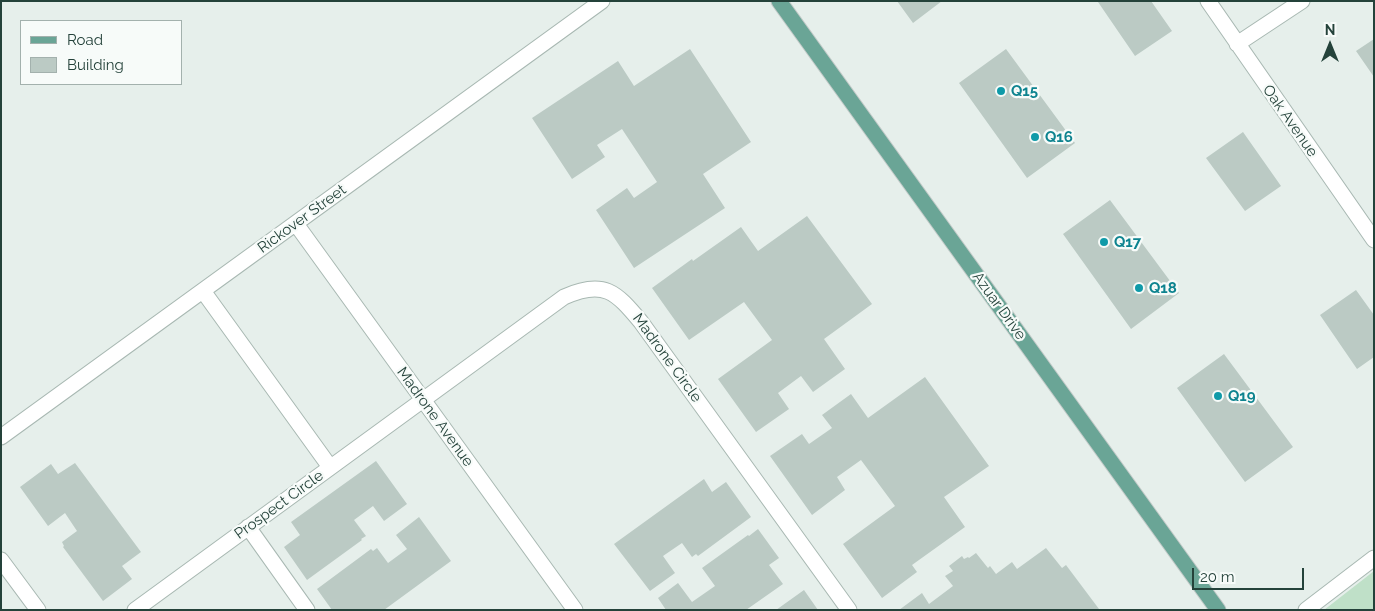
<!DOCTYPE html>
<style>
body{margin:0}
#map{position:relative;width:1375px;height:611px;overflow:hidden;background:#e6efeb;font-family:Raleway,sans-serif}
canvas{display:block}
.frame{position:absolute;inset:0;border:2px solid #24423a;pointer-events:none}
.legend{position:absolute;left:20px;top:20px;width:162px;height:65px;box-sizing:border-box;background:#f7fbf9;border:1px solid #a3b1ad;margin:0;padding:6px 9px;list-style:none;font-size:15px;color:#24423a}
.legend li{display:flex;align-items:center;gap:10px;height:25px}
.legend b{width:25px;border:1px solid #a3b1ad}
.north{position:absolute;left:1305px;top:20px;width:50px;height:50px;-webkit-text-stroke:4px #f7fbf9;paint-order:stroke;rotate:0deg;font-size:14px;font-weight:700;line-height:20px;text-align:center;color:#24423a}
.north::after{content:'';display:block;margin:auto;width:18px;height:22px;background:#24423a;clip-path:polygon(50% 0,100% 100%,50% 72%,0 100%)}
.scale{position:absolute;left:1192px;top:568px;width:112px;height:22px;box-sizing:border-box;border:2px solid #24423a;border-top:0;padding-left:6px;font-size:15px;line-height:18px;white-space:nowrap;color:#24423a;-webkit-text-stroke:4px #f7fbf9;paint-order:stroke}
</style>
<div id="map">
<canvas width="1375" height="611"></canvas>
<div class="frame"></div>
<ul class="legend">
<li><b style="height:6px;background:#6aa596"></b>Road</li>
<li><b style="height:14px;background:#bbcac4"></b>Building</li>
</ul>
<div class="north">N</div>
<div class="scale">20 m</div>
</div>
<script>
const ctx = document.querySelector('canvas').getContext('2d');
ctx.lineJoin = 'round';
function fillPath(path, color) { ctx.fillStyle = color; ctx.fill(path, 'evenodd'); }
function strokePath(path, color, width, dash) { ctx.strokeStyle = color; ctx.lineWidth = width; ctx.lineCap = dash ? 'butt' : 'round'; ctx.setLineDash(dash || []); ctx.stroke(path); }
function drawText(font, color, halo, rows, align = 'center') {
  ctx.font = font + ' Raleway,sans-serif'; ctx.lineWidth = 4.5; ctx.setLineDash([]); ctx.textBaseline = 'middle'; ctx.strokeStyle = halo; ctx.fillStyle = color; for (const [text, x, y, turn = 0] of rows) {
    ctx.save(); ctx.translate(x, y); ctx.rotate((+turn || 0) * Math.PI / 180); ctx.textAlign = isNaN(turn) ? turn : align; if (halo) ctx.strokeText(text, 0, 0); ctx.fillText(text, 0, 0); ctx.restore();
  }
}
const green = new Path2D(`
 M1374,571V610H1324Z`);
const building = new Path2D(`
 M897,1H942L913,23Z
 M1099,1H1151L1172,31L1135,56L1098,2Z
 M1374,39V77L1356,51Z
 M690,49L751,142L703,174L725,208L634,268L596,210L627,188L634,198L657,182L622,129L597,145L605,157L572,179L532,118L618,61L634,86Z
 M1006,49L1075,143L1027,178L959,83Z
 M1243,132L1281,186L1245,211L1206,158Z
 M1110,200L1179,293L1131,329L1063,234Z
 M807,216L872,304L824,339L845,369L813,392L801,376L778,393L789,409L756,432L718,379L772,340L744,302L689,340L652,288L692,259L693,261L741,227L758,251Z
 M1356,290L1374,315V357L1357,369L1320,315Z
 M1224,354L1293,447L1245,482L1177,388Z
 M925,377L989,466L944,497L965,527L912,565L917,572L882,598L843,544L895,506L861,460L837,477L845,490L812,515L770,456L802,434L809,444L832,428L822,415L851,394L868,418Z
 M376,461L407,504L384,521L373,506L354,520L366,536L361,539L362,540L307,580L284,547L300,535L291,522Z
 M75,463L141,552L122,566L132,579L103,601L63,547L64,546L62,542L77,531L65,513L48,526L20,487L51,464L58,474Z
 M704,479L712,492L726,482L751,517L698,556L696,554L692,557L682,543L663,556L675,573L650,591L614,544Z
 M419,517L451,561L384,610H332L317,589L371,549L373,551L377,548L388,563L407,549L396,535Z
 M758,529L779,558L769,565L783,584L746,610H666L658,598L678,583L692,602L715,586L702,568L748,535L749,536Z
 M1046,548L1062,568L1066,565L1099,609L899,610L922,593L929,604L953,586L945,576L953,571L949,566L962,556L964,559L968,557L969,558L976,553L988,568L990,566L996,574L1012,562L1017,569Z
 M804,590L818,610H776Z`);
const minor = new Path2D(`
 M1208,1L1374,240
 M1237,44L1302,1
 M296,224L575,610
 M203,291L330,467
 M1,437L602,1
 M248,527L307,610
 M1,560L38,610
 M135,610L564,297C604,279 616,292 641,322L849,610
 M1306,610L1374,558`);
const major = new Path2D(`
 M779,1L1218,610`);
const markers = [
 [1001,91,5,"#0f9aa8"],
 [1035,137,5,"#0f9aa8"],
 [1104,242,5,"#0f9aa8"],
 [1139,288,5,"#0f9aa8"],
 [1218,396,5,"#0f9aa8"]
];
const cultureNames = [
 ["Q15",1011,91],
 ["Q16",1045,137],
 ["Q17",1114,242],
 ["Q18",1149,288],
 ["Q19",1228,396]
];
const streetNames = [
 ["Oak Avenue",1290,121,55],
 ["Rickover Street",302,219,-36],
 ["Azuar Drive",999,306,54],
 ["Madrone Circle",667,358,54],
 ["Madrone Avenue",435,417,54],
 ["Prospect Circle",279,505,-36]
];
fillPath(green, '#bfe0c8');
fillPath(building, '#bbcac4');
strokePath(minor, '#a8b8b2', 17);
strokePath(major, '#c2cac8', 17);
strokePath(minor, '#fff', 15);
strokePath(major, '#6aa596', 15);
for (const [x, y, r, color] of markers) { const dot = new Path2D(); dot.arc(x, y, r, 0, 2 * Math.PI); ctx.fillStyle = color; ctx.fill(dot); strokePath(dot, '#f7fbf9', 2); }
drawText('bold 15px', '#0d838f', '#f7fbf9', cultureNames, 'left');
drawText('15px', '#24423a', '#f7fbf9', streetNames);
</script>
